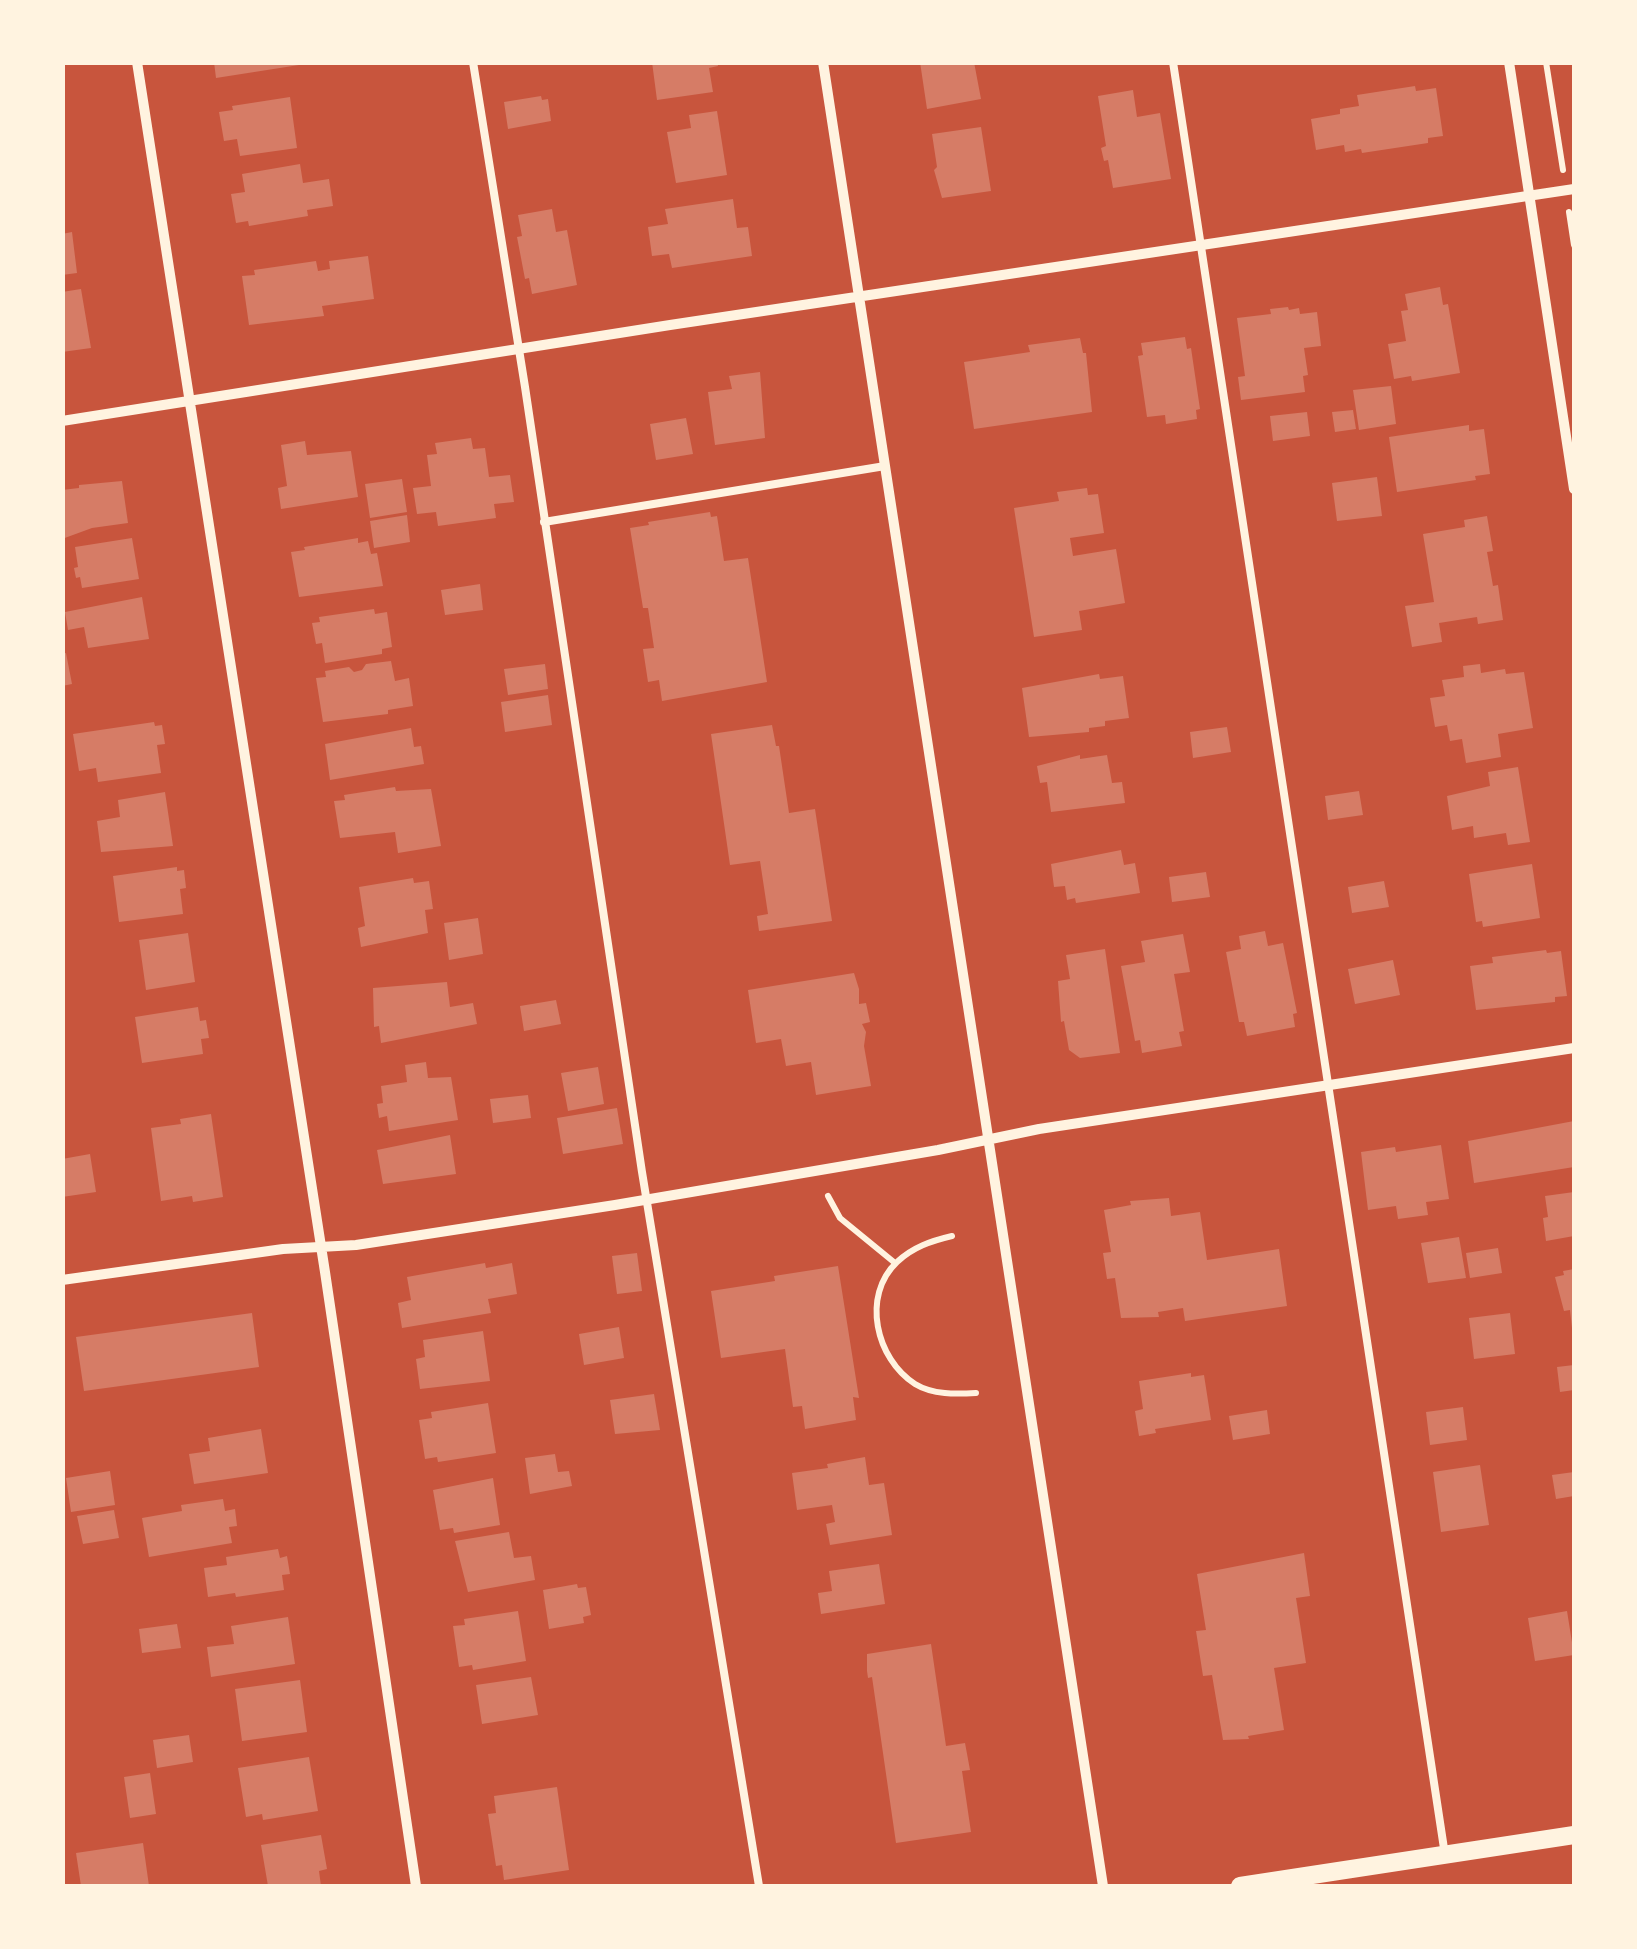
<!DOCTYPE html>
<style>
body{margin:0}
#map{position:relative;width:1637px;height:1949px;overflow:hidden;background:#c8553d;font-family:"Nunito Sans",sans-serif}
canvas{display:block}
.frame{position:absolute;inset:0;border:65px solid #fff3e0;pointer-events:none}
</style>
<div id="map">
<canvas width="1637" height="1949"></canvas>
<div class="frame"></div>
</div>
<script>
const ctx = document.querySelector('canvas').getContext('2d');
ctx.lineJoin = 'round';
function fillPath(path, color) { ctx.fillStyle = color; ctx.fill(path, 'evenodd'); }
function strokePath(path, color, width, dash) { ctx.strokeStyle = color; ctx.lineWidth = width; ctx.lineCap = dash ? 'butt' : 'round'; ctx.setLineDash(dash || []); ctx.stroke(path); }
const building = new Path2D(`
 M214,62H299V65L216,78Z
 M652,62H717L718,66L709,68L713,92L657,100Z
 M920,62H974L981,99L927,109Z
 M1415,86L1416,91L1436,88L1443,136L1428,138V143L1362,153L1361,149L1345,152L1344,145L1316,150L1311,119L1340,114V109L1359,106L1357,95Z
 M1133,90L1137,117L1160,113L1171,179L1113,188L1108,160L1104,161L1101,148L1106,146L1098,96Z
 M541,96L542,100L548,99L551,121L508,129L504,102Z
 M290,97L297,148L240,156L237,139L224,141L219,112L233,110L232,106Z
 M717,111L727,175L676,183L667,132L691,128L689,115Z
 M981,127L991,191L942,198L934,170L937,167L932,134Z
 M300,164L303,183L329,179L333,206L307,210L308,216L249,226L248,221L236,223L231,194L245,192L242,174Z
 M733,199L737,228L748,227L752,256L672,268L669,254L652,256L648,227L668,224L665,209Z
 M552,209L556,232L567,230L577,285L532,294L529,278L525,279L517,237L522,236L518,215Z
 M72,232L77,273L62,275V234Z
 M368,256L374,299L322,306L324,316L249,325L242,276L255,275L254,270L316,261L318,271L330,269L329,261Z
 M1440,287L1443,305L1448,304L1460,373L1412,381L1411,376L1394,379L1388,344L1406,341L1401,311L1408,310L1405,294Z
 M81,289L91,348L62,352V292Z
 M1288,307L1289,310L1299,308L1300,314L1317,312L1321,346L1304,348L1308,375L1303,376L1305,392L1241,400L1238,377L1245,376L1237,318L1271,314L1270,309Z
 M1185,337L1187,349L1191,348L1200,409L1196,410L1197,419L1166,424L1165,415L1147,417L1138,356L1143,355L1141,343Z
 M1080,338L1083,353H1086L1092,412L974,429L964,362L1030,352L1028,345Z
 M760,372L765,438L715,445L708,392L732,389L729,376Z
 M1391,386L1396,424L1359,430L1353,390Z
 M1353,410L1356,429L1335,432L1332,412Z
 M1307,412L1310,436L1273,441L1270,416Z
 M686,418L693,454L656,460L650,424Z
 M1469,425V431L1484,429L1490,474L1475,476L1476,480L1397,492L1389,437Z
 M471,438L473,449L485,448L489,477L510,475L514,502L494,504L496,518L438,526L436,512L417,514L413,488L431,486L427,455L437,454L435,443Z
 M305,441L307,455L351,451L358,497L281,509L278,488L287,486L281,445Z
 M1377,477L1382,516L1337,521L1332,483Z
 M402,479L407,512L370,518L365,484Z
 M122,481L128,523L92,528L62,539V490L79,488V485Z
 M1087,488L1088,495L1098,494L1104,533L1070,538L1073,556L1116,549L1125,603L1079,611L1082,630L1034,637L1014,508L1059,501L1057,492Z
 M710,512L711,517L717,516L724,561L748,558L767,682L662,701L659,680L648,682L643,649L654,648L648,608H643L630,528L649,525L648,522Z
 M407,515L410,542L374,548L370,521Z
 M1487,516L1493,551L1487,552L1493,586L1498,585L1503,620L1478,624L1477,617L1439,623L1442,642L1412,647L1405,606L1434,602L1423,534L1465,527L1464,520Z
 M132,538L139,579L82,588L80,577L76,578L74,568L78,567L75,547Z
 M358,538V543L368,541L371,554L377,553L383,586L299,597L291,552L305,550L304,547Z
 M480,584L483,610L445,615L441,590Z
 M142,597L149,639L88,648L84,627L68,630L65,612Z
 M374,609L375,614L387,612L392,647L382,649V654L325,663L322,643L316,644L312,623L320,622L319,617Z
 M66,653L72,684L62,686V654Z
 M391,661L395,681L409,678L413,706L388,710V714L323,722L316,678L326,677L325,671L349,667L354,672L362,670L366,664Z
 M545,664L548,689L508,695L504,669Z
 M1480,664L1481,673L1505,669L1506,674L1524,672L1533,728L1498,734L1501,757L1466,763L1462,739L1450,741L1447,725L1435,727L1430,698L1445,696L1442,680L1464,677L1463,666Z
 M1099,674L1100,679L1123,676L1129,718L1105,721V726L1089,728V732L1029,737L1022,688Z
 M548,695L552,725L505,732L501,702Z
 M154,722L155,726L162,725L165,744L157,745L161,773L98,782L96,768L79,771L73,734Z
 M772,725L776,746H779L789,813L815,809L832,921L759,931L757,916L768,914L760,861L730,865L711,734Z
 M1227,727L1231,752L1193,758L1190,732Z
 M411,728L414,747L421,746L424,764L330,780L325,744Z
 M1080,755V759L1107,755L1112,783L1122,782L1125,803L1051,812L1047,782L1040,783L1037,766Z
 M1518,767L1530,842L1508,845L1506,833L1474,838L1473,826L1452,830L1447,796L1490,786L1488,772Z
 M395,787L396,791L431,789L441,846L398,853L395,832L340,838L334,801L345,800L344,795Z
 M1359,791L1363,815L1328,820L1325,796Z
 M165,792L173,846L101,852L97,821L120,817L118,800Z
 M1121,850L1124,865L1135,863L1140,893L1076,903L1075,898L1067,900L1065,886L1054,887L1051,864Z
 M1532,864L1540,918L1483,927L1482,921L1476,922L1469,874Z
 M177,867V871L184,870L186,888L180,889L183,914L119,922L113,876Z
 M1206,872L1210,897L1172,902L1169,877Z
 M413,878L414,883L429,881L433,909L425,910L428,933L361,947L358,928L365,926L359,887Z
 M1384,881L1389,907L1352,913L1348,887Z
 M478,918L483,954L449,960L444,923Z
 M1265,931L1268,946L1283,943L1297,1013L1293,1014L1295,1027L1247,1036L1244,1022H1239L1226,952L1241,949L1239,936Z
 M188,933L195,982L146,990L139,940Z
 M1183,934L1190,972L1174,974L1184,1031L1179,1032L1182,1046L1142,1053L1140,1040L1135,1041L1121,966L1145,962L1141,941Z
 M1105,949L1120,1053L1080,1058L1069,1050L1064,1021L1061,1022L1058,981L1070,979L1066,955Z
 M1546,950L1547,953L1561,951L1567,996L1555,997V1002L1476,1010L1470,966L1493,963L1492,957Z
 M1393,960L1400,995L1355,1004L1348,969Z
 M854,973L859,989V1004L866,1003L870,1022L862,1024L866,1032L864,1046L871,1086L816,1095L811,1062L786,1066L781,1039L756,1043L748,990Z
 M447,982L450,1007L473,1003L477,1024L381,1043L379,1026L374,1027L373,988Z
 M556,1000L561,1024L524,1031L520,1006Z
 M198,1007L200,1021L206,1020L209,1038L201,1039L203,1054L142,1063L135,1017Z
 M426,1062L428,1078L451,1077L458,1120L389,1131L387,1116L379,1118L377,1104L383,1103L381,1086L407,1082L405,1065Z
 M598,1067L604,1104L568,1111L561,1073Z
 M528,1095L531,1118L493,1123L490,1099Z
 M617,1108L623,1144L563,1154L557,1118Z
 M211,1114L223,1197L193,1202L192,1196L161,1201L151,1128L181,1124L180,1119Z
 M1574,1121V1167L1474,1183L1468,1141Z
 M450,1135L456,1174L383,1184L377,1150Z
 M1441,1145L1449,1199L1426,1202L1428,1215L1398,1219L1396,1206L1368,1210L1361,1152L1395,1147L1396,1152Z
 M90,1154L96,1192L62,1197V1159Z
 M1574,1192V1236L1546,1241L1543,1218L1548,1217L1545,1196Z
 M1169,1198L1171,1216L1200,1212L1207,1260L1279,1249L1287,1306L1185,1321L1183,1308L1158,1312L1159,1317L1121,1318L1115,1278L1107,1279L1103,1253L1111,1252L1104,1210L1131,1205L1130,1201Z
 M1459,1237L1466,1278L1428,1283L1421,1243Z
 M1498,1248L1502,1273L1470,1278L1466,1253Z
 M637,1253L642,1291L617,1294L612,1256Z
 M485,1263L486,1268L512,1263L517,1294L488,1299L491,1313L402,1328L398,1303L411,1300L407,1277Z
 M838,1266L859,1398L853,1397L856,1420L805,1429L802,1406L793,1407L785,1349L721,1358L711,1291L775,1281L774,1276Z
 M1574,1269V1328H1572L1570,1310L1564,1311L1555,1277L1564,1275L1563,1271Z
 M252,1313L259,1367L84,1391L76,1337Z
 M1510,1313L1515,1354L1474,1359L1469,1318Z
 M619,1327L624,1358L584,1365L579,1334Z
 M483,1331L490,1381L420,1389L416,1359L425,1357L423,1340Z
 M1574,1365V1390L1560,1392L1557,1367Z
 M1191,1373V1377L1204,1375L1211,1420L1155,1429L1156,1433L1139,1436L1135,1411L1143,1409L1139,1381Z
 M654,1394L660,1430L615,1434L610,1400Z
 M488,1403L496,1453L438,1462L437,1457L425,1459L419,1420L432,1418L431,1412Z
 M1463,1407L1467,1440L1430,1445L1426,1412Z
 M1267,1410L1270,1434L1233,1440L1229,1416Z
 M261,1429L268,1473L194,1484L189,1454L210,1451L208,1438Z
 M555,1454L558,1472L569,1471L572,1486L530,1494L525,1458Z
 M865,1457L869,1485L884,1483L892,1535L830,1545L826,1524L835,1522L832,1505L797,1510L792,1473L828,1468L827,1464Z
 M1480,1465L1489,1525L1441,1532L1433,1472Z
 M110,1471L115,1505L71,1512L66,1478Z
 M1574,1472V1496L1556,1499L1552,1475Z
 M493,1478L500,1525L454,1533L453,1528L440,1530L433,1490Z
 M223,1499L225,1511L235,1509L237,1526L229,1527L232,1543L149,1557L142,1518L182,1511L181,1505Z
 M114,1510L119,1538L83,1544L77,1516Z
 M509,1532L514,1558L531,1556L535,1580L468,1592L455,1541Z
 M278,1549L280,1558L287,1556L290,1574L282,1575L284,1590L236,1597L235,1593L208,1597L204,1568L227,1565L226,1557Z
 M1304,1553L1310,1596L1296,1598L1306,1663L1274,1668L1284,1730L1248,1736L1249,1739L1223,1740L1212,1675L1203,1676L1196,1631L1206,1630L1197,1574Z
 M879,1564L885,1604L821,1614L818,1593L832,1591L829,1571Z
 M577,1584L578,1588L586,1587L591,1615L583,1617L584,1623L549,1629L543,1590Z
 M518,1611L526,1661L473,1670L472,1665L459,1667L453,1626L465,1625L464,1619Z
 M1567,1611L1574,1655L1535,1661L1528,1618Z
 M288,1617L295,1664L211,1677L207,1647L234,1644L231,1626Z
 M177,1624L181,1648L142,1653L139,1629Z
 M931,1644L946,1746L965,1743L970,1770L962,1771L971,1832L896,1843L872,1677L868,1678L867,1671V1654Z
 M531,1677L538,1715L482,1724L476,1685Z
 M300,1680L307,1732L242,1741L235,1689Z
 M189,1735L193,1762L157,1768L153,1740Z
 M309,1757L318,1811L263,1820L262,1814L246,1817L238,1768Z
 M150,1773L156,1814L130,1818L124,1777Z
 M557,1787L569,1870L504,1880L502,1865L496,1866L488,1814L496,1813L494,1796Z
 M321,1835L327,1869L319,1871L321,1886H268L261,1845Z
 M143,1843L149,1886H81L76,1853Z`);
const path = new Path2D(`
 M1546,62L1563,170
 M1569,212L1574,245
 M828,1196L840,1218L895,1263
 M952,1236C931,1241 913,1247 897,1262C861,1296 876,1359 915,1384C933,1395 956,1394 976,1393`);
const service = new Path2D(`
 M473,62L525,387L642,1172L759,1886
 M1173,62L1445,1855
 M544,522L885,466`);
const minor = new Path2D(`
 M137,62L325,1272L416,1886
 M823,62L1103,1886
 M1509,62L1574,489
 M62,421L670,325L1574,189
 M62,1280L283,1249L356,1245L615,1205L938,1150L1039,1129L1574,1048`);
const tertiary = new Path2D(`
 M1240,1886L1574,1835`);
fillPath(building, '#d67c66');
strokePath(path, '#fff3e0', 6);
strokePath(service, '#fff3e0', 8);
strokePath(minor, '#fff3e0', 10);
strokePath(tertiary, '#fff3e0', 18);
</script>
